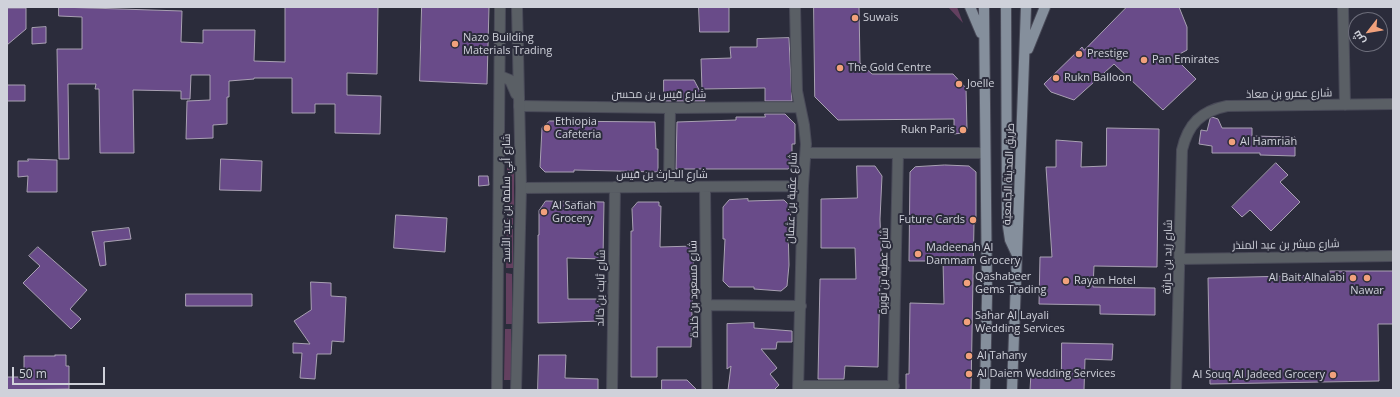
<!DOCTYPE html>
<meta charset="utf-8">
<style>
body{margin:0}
#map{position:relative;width:1400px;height:397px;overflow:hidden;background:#2b2c3b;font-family:"Open Sans",Cairo,sans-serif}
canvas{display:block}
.frame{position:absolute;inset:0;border:8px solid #cfd1da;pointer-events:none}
.north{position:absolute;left:1348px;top:12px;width:40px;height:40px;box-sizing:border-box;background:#2b2c3b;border:1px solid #6d6e7b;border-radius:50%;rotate:239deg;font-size:11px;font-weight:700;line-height:16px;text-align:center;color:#cfd1da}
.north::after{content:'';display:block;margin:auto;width:14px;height:18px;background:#f1a17c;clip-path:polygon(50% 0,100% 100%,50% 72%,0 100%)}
.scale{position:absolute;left:12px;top:367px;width:93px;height:18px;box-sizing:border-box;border:2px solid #cfd1da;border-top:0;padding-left:5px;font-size:12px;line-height:14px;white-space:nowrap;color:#cfd1da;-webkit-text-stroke:3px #2b2c3b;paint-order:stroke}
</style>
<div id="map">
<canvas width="1400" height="397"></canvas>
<div class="frame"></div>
<div class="north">ش</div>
<div class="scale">50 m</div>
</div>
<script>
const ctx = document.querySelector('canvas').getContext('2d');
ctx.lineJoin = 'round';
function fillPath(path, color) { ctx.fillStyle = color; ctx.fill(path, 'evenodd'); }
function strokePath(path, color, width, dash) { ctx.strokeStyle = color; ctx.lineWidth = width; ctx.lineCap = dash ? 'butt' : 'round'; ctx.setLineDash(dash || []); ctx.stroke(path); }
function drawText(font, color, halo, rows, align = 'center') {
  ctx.font = font + ' "Open Sans",Cairo,sans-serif'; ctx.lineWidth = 4; ctx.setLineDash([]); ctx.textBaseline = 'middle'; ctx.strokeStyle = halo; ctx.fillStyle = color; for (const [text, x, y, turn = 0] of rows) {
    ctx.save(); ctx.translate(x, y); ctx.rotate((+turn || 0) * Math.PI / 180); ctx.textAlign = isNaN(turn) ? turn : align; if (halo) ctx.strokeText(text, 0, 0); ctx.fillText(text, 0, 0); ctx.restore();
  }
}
const green = new Path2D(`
 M948,7H957L963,23Z
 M507,164H514V213H507Z
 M507,218H513V268H506Z
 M506,273L512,274V324H506Z
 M505,329H511V380H504Z`);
const building = new Path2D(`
 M59,7L182,11L181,42L203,43V30H255L254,61L285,62V7H378L377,74L347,73V95L381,96L380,134L335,133V104H315V113H292V78H254V79L229,81V97H227V124L213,125V138L186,139L187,101L210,100V75H191L190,99H181V91L133,90L134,153H100L99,89H95L96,84H68L69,159H59L57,49H82V17L59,16Z
 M422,7H489L487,84L420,81Z
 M699,7H729V32H700Z
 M814,7H859L860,63L872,74H953L966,88L967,129L962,133L954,134V119L838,120L815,97Z
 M1127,7H1179L1187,27V50L1174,57L1196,79L1163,110L1114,64L1074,100L1051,92L1044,84L1082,47L1084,50Z
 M7,8H26V29L7,45Z
 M46,27V43L32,44V28Z
 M789,38L792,101H765V88L702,89L701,59L731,58L730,47H757V39Z
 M664,80H694L705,101H664Z
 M7,85H25V101H7Z
 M765,114H785L795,124V144H792V166L788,169H676L677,122L736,120V117H765Z
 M1212,117L1218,119L1222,128H1252V136L1295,137V156L1260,155V153H1212V146L1199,144L1201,130L1207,131L1210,119Z
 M550,121L655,122L656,149H658V172L574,170V172H545L540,167L542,128Z
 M1107,128L1159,129L1157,267L1094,266L1093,287L1155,288V315L1100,314V305L1039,304L1040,257H1052L1046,167H1056V140L1082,142L1081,167L1106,166Z
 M28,159L57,160V192H27L28,176L18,177V161H28Z
 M221,159L262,161L261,191L220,190Z
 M1276,163L1288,175L1280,182L1300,202L1271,231L1250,210L1242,217L1232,207Z
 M945,165L969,166L976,172V223H974L971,390H906V374H909L910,303L944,304L943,261H909L910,172L915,167Z
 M857,166H875L882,176L880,219L882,276H880L878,367L845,366L844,379H818L820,279H856L855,248H821V199L857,198Z
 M479,176H488L489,185L479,186Z
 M748,199V201L784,200L790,206L791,227H788L789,265L787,286L781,291L754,289V287H729L723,281L725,239H723V207L729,200Z
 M546,201L604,202L603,259L567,258L568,299H600V321L538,323V235H539V211Z
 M638,202H659V206H661L660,247L694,246L691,347H657V377H631V231H633L632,209Z
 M396,215L447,218L445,252L394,248Z
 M129,228L131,239L104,242L106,265L100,266L92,232Z
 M38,247L87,290L70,309L81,319L71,329L23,283L40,266L29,256Z
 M1330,271H1393V324H1378L1379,381L1210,384L1208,278L1330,275Z
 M311,282L331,283V296L346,297L344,342L332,341L331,354H317L315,379L300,378L302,353H293V343L310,344L294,321L311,310Z
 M186,294H252V306H186Z
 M754,323V328L792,331V342H777L776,349H761L777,368L770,374L779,385L774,390H728L731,366L727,369V324Z
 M1062,343L1113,344L1112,360L1085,359L1084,390H1030L1031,373H1061Z
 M55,355H66V366H69V389L7,390V377H24V356H55Z
 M539,355H566L565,378L598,379V390H538Z
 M662,380H687L697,390H662Z`);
const minor = new Path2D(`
 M795,7L797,91L804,125L806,144L803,186L798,390
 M1343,7L1345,105
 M519,106L670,108L800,107
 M806,153H985
 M669,187L670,108
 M705,187L707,390
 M521,188L803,186
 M1180,259L1393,256
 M706,305L801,306
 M798,386H894
 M612,390L615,187
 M893,390L898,153
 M1176,390L1182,150C1188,124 1201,111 1227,106L1393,104`);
const tertiary = new Path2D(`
 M500,76L510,80L516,94
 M497,390L500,7
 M516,390L521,188L517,7`);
const primary = new Path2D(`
 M970,7L981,33
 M984,7L987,296L985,390
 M1006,7L1007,220L1010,240L1017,255
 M1028,49L1045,7
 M1012,390L1026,7`);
const markers = [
 [855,18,4,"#f1a17c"],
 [455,44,4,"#f1a17c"],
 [1079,54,4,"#f1a17c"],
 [1144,60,4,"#f1a17c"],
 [840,68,4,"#f1a17c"],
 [1056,78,4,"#f1a17c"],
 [959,84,4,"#f1a17c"],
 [547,128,4,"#f1a17c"],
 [963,130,4,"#f1a17c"],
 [1232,142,4,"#f1a17c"],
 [544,212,4,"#f1a17c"],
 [973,220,4,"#f1a17c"],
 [918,254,4,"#f1a17c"],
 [1353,278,4,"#f1a17c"],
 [1367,278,4,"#f1a17c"],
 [1066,281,4,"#f1a17c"],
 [967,283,4,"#f1a17c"],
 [967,322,4,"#f1a17c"],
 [969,356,4,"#f1a17c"],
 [969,374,4,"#f1a17c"],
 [1333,375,4,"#f1a17c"]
];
const poiNames = [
 ["Suwais",863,18],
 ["Nazo Building",463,38],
 ["Materials Trading",463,51],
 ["Prestige",1087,54],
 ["Pan Emirates",1152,60],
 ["The Gold Centre",848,68],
 ["Rukn Balloon",1064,78],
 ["Joelle",967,84],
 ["Ethiopia",555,122],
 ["Cafeteria",555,135],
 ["Rukn Paris",955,130,"right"],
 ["Al Hamriah",1240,142],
 ["Al Safiah",552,206],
 ["Grocery",552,219],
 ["Future Cards",965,220,"right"],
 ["Madeenah Al",926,248],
 ["Dammam Grocery",926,261],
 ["Qashabeer",975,277],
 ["Gems Trading",975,290],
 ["Al Bait Alhalabi",1345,278,"right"],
 ["Rayan Hotel",1074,281],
 ["Nawar",1367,291,"center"],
 ["Sahar Al Layali",975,316],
 ["Wedding Services",975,329],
 ["Al Tahany",977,356],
 ["Al Daiem Wedding Services",977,374],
 ["Al Souq Al Jadeed Grocery",1325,375,"right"]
];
const streetNames = [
 ["شارع عمرو بن معاذ",1289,94,-1],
 ["شارع قيس بن محسن",659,95],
 ["طريق المدينة الجامعية",1009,174,-88],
 ["شارع الحارث بن قيس",662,175],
 ["شارع أبي سلمة بن عبد الأسد",507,198,-90],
 ["شارع عقبة بن عثمان",792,198,-88],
 ["شارع مبشر بن عبد المنذر",1286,245,-1],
 ["شارع زيد بن حارثة",1168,257,-89],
 ["شارع عطية بن نويرة",884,271,-89],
 ["شارع ثابت بن خالد",601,288,-89],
 ["شارع مسعود بن خلدة",694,289,-91]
];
fillPath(green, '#63405f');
fillPath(building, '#694b89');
strokePath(building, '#a9a1b3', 1);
strokePath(minor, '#494a58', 12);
strokePath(tertiary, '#494a58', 12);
strokePath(primary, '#494a58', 12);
strokePath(minor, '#5a5f65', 10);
strokePath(tertiary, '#5a5f65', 10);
strokePath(primary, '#858f9c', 10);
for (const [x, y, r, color] of markers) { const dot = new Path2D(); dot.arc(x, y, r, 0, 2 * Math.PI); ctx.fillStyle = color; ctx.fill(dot); strokePath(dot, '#2b2c3b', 1.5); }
drawText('11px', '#cfd1da', '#2b2c3b', poiNames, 'left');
drawText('11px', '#cfd1da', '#2b2c3b', streetNames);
</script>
